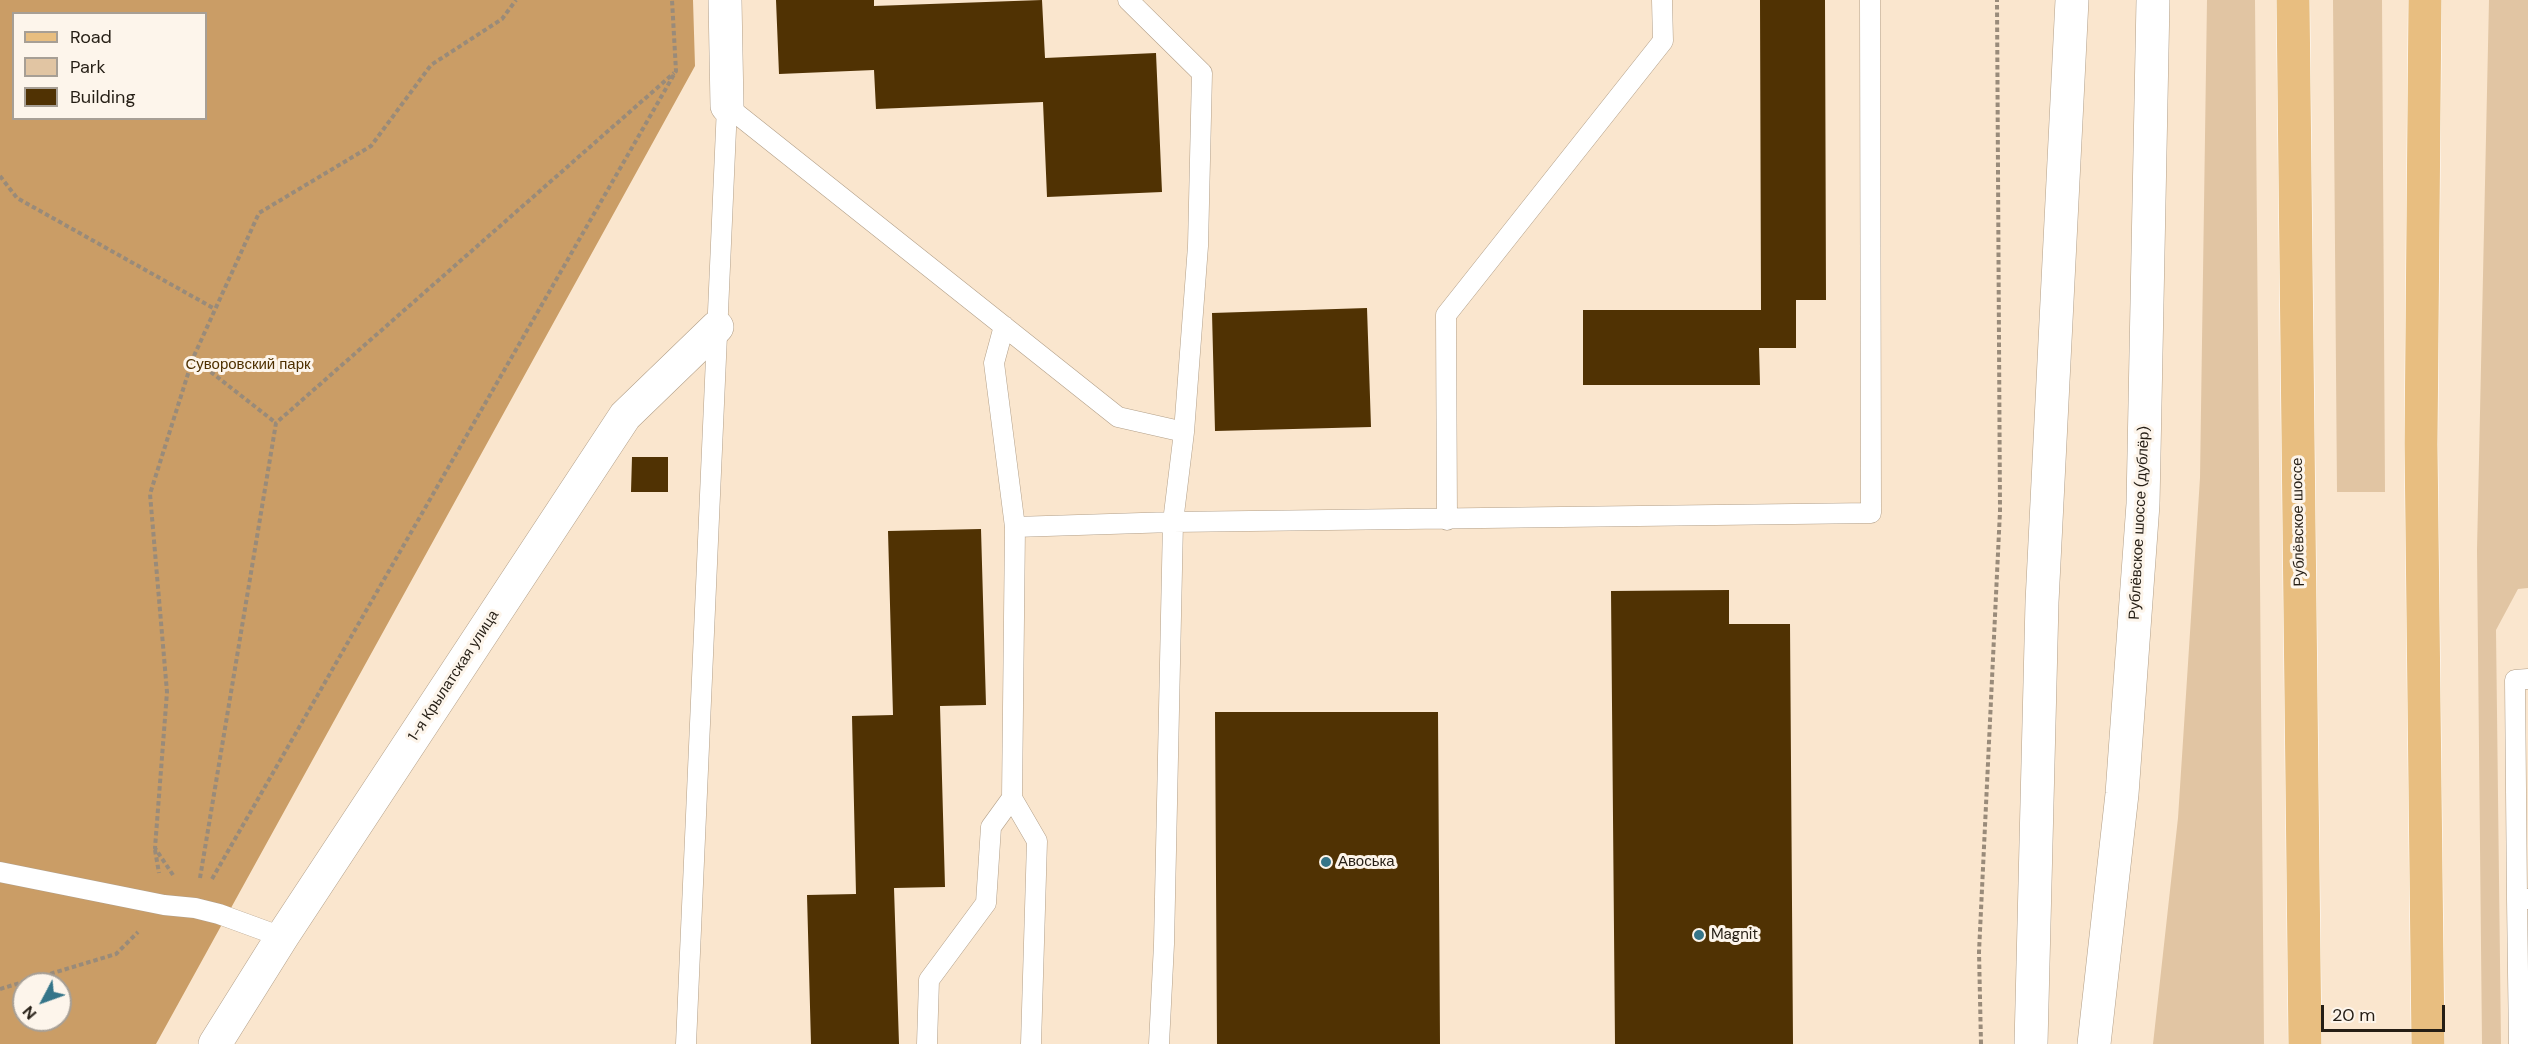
<!DOCTYPE html>
<meta charset="utf-8">
<style>
body{margin:0}
#map{position:relative;width:2528px;height:1044px;overflow:hidden;background:#fae6ce;font-family:"DM Sans",sans-serif}
canvas{display:block}
.legend{position:absolute;left:12px;top:12px;width:195px;height:108px;box-sizing:border-box;background:#fdf5eb;border:2px solid #a79f95;margin:0;padding:8px 10px;list-style:none;font-size:18px;color:#251e15}
.legend li{display:flex;align-items:center;gap:12px;height:30px}
.legend b{width:30px;border:2px solid #a79f95}
.north{position:absolute;left:12px;top:972px;width:60px;height:60px;box-sizing:border-box;background:#fdf5eb;border:2px solid #a79f95;border-radius:50%;rotate:229deg;font-size:16px;font-weight:700;line-height:24px;text-align:center;color:#251e15}
.north::after{content:'';display:block;margin:auto;width:21px;height:27px;background:#357589;clip-path:polygon(50% 0,100% 100%,50% 72%,0 100%)}
.scale{position:absolute;left:2321px;top:1005px;width:124px;height:27px;box-sizing:border-box;border:3px solid #251e15;border-top:0;padding-left:8px;font-size:18px;line-height:21px;white-space:nowrap;color:#251e15;-webkit-text-stroke:4px #fdf5eb;paint-order:stroke}
</style>
<div id="map">
<canvas width="2528" height="1044"></canvas>
<ul class="legend">
<li><b style="height:8px;background:#e8be80"></b>Road</li>
<li><b style="height:16px;background:#e1c5a3"></b>Park</li>
<li><b style="height:16px;background:#503203"></b>Building</li>
</ul>
<div class="north">N</div>
<div class="scale">20 m</div>
</div>
<script>
const ctx = document.querySelector('canvas').getContext('2d');
ctx.lineJoin = 'round';
function fillPath(path, color) { ctx.fillStyle = color; ctx.fill(path, 'evenodd'); }
function strokePath(path, color, width, dash) { ctx.strokeStyle = color; ctx.lineWidth = width; ctx.lineCap = dash ? 'butt' : 'round'; ctx.setLineDash(dash || []); ctx.stroke(path); }
function drawText(font, color, halo, rows, align = 'center') {
  ctx.font = font + ' "DM Sans",sans-serif'; ctx.lineWidth = 6; ctx.setLineDash([]); ctx.textBaseline = 'middle'; ctx.strokeStyle = halo; ctx.fillStyle = color; for (const [text, x, y, turn = 0] of rows) {
    ctx.save(); ctx.translate(x, y); ctx.rotate((+turn || 0) * Math.PI / 180); ctx.textAlign = isNaN(turn) ? turn : align; if (halo) ctx.strokeText(text, 0, 0); ctx.fillText(text, 0, 0); ctx.restore();
  }
}
const green = new Path2D(`
 M2207,0H2255L2264,1044H2153L2178,818L2200,478Z
 M2333,0H2382L2385,492H2337Z
 M2489,0H2528V588L2518,589L2496,630L2501,1044H2482L2477,550Z`);
const forest = new Path2D(`
 M0,0H693L695,66L156,1044H0ZM14,14H206V118H14ZM24,984H60V1020H24Z`);
const building = new Path2D(`
 M776,0H874V6L1042,0L1045,58L1156,53L1162,192L1047,197L1043,102L876,109L874,70L779,74Z
 M1760,0H1825L1826,300H1796V348H1759L1760,385H1583V310H1761Z
 M1367,308L1371,427L1215,431L1212,313Z
 M632,457H668V492H631Z
 M981,529L986,705L940,706L945,887L894,888L899,1044H811L807,895L856,894L852,716L893,715L888,531Z
 M1729,590V624H1790L1793,1044H1615L1611,591Z
 M1215,712H1438L1440,1044H1217Z`);
const path = new Path2D(`
 M0,176L17,198L215,309
 M193,358L276,423
 M155,850L159,873
 M173,875L155,848L167,692L150,494L193,358L259,213L371,146L431,65L502,19L516,0
 M200,878L276,423L674,73
 M212,879L676,71L672,0
 M0,989L116,954L138,932
 M1981,1044L1979,952L2000,511L1997,0`);
const service = new Path2D(`
 M1128,0L1202,73L1198,246L1184,432L1173,522L1164,944L1159,1044
 M727,106L1118,417L1184,432
 M1004,326L994,363L1015,527
 M1447,520L1446,315L1663,41L1662,0
 M1012,798L1037,841L1031,1044
 M0,872L164,905L195,908L219,914L282,937
 M2517,899L2515,680L2528,679
 M686,1044L727,106
 M927,1044L929,980L986,903L991,827L1012,798L1015,527L1173,522L1871,513L1870,0
 M2519,1044L2517,899H2528`);
const minor = new Path2D(`
 M725,0L727,106
 M215,1044L282,937L625,416L717,327`);
const secondary = new Path2D(`
 M2031,1044L2042,602L2072,0
 M2094,1044L2122,794L2143,504L2153,0`);
const primary = new Path2D(`
 M2293,0L2305,1044
 M2425,0L2421,444L2428,1044`);
const markers = [
 [1326,862,6,"#357589"],
 [1699,935,6,"#357589"]
];
const parkNames = [
 ["Суворовский парк",248,365]
];
const streetNames = [
 ["Рублёвское шоссе",2299,522,-91],
 ["Рублёвское шоссе (дублёр)",2140,523,-87],
 ["1-я Крылатская улица",454,676,-57]
];
const poiNames = [
 ["Авоська",1338,862],
 ["Magnit",1711,935]
];
fillPath(green, '#e1c5a3');
fillPath(forest, '#ca9d66');
fillPath(building, '#503203');
strokePath(service, '#b29f88', 21);
strokePath(minor, '#b29f88', 34);
strokePath(secondary, '#b29f88', 34);
strokePath(primary, '#fff', 34);
strokePath(path, '#998b7a', 4, [4.5, 3]);
strokePath(service, '#fff', 20);
strokePath(minor, '#fff', 33);
strokePath(secondary, '#fff', 33);
strokePath(primary, '#e8be80', 33);
for (const [x, y, r, color] of markers) { const dot = new Path2D(); dot.arc(x, y, r, 0, 2 * Math.PI); ctx.fillStyle = color; ctx.fill(dot); strokePath(dot, '#fdf5eb', 2); }
drawText('15px', '#4e3001', '#fdf5eb', parkNames);
drawText('15px', '#251e15', '#fdf5eb', streetNames);
drawText('15px', '#251e15', '#fdf5eb', poiNames, 'left');
</script>
